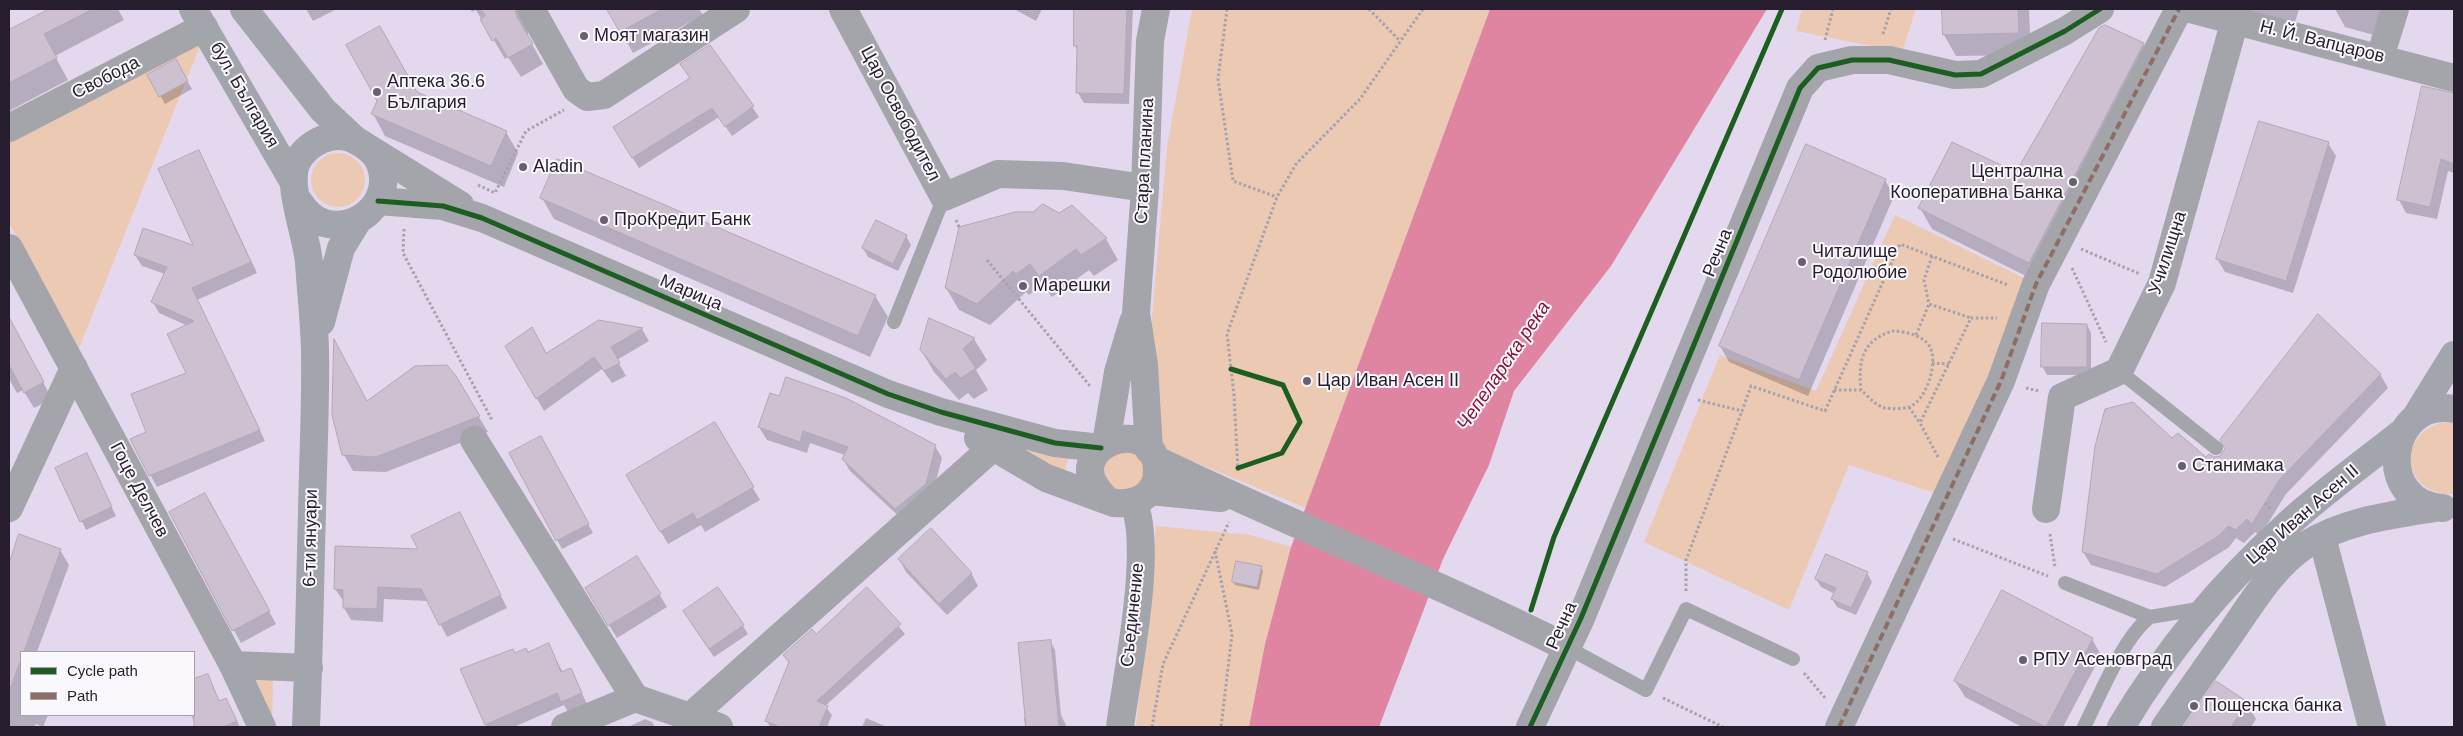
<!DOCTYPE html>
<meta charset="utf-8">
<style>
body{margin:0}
#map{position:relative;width:2463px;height:736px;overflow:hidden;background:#e4d8ef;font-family:Arial,sans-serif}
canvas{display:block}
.frame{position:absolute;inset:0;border:10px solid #261e2e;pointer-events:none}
.legend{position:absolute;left:20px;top:651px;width:175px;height:65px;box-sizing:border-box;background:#fbf8fd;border:1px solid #a6a1aa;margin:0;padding:6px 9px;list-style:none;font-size:15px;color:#261e2e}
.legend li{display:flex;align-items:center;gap:10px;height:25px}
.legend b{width:25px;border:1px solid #a6a1aa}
</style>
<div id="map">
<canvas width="2463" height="736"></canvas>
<div class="frame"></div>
<ul class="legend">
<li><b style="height:6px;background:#1b5e20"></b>Cycle path</li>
<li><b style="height:6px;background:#8d6e63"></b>Path</li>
</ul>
</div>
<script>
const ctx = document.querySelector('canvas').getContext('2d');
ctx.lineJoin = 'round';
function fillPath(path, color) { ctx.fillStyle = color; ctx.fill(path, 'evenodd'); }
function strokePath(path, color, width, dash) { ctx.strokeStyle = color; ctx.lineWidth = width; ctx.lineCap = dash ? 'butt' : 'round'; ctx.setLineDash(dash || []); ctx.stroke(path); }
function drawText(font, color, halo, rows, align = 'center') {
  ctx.font = font + ' Arial,sans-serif'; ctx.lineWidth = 4; ctx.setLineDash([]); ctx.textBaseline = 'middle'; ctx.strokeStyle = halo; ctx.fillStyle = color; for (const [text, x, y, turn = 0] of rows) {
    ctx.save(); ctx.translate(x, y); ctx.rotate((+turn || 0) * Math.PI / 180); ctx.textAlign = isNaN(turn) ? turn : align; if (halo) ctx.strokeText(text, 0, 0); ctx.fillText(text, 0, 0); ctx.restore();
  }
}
const green = new Path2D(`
 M1192,9H1490L1306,508L1156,446L1146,385L1167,147Z
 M1802,9H1916L1902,52L1796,31Z
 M204,36L79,348L9,223V142Z
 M311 180a27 27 0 1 1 54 0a27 27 0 1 1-54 0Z
 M1895,215L2036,284L1947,497L1849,465L1789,610L1644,542L1720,355L1816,391Z
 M2441,423H2454L2453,494C2404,496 2394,436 2441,423Z
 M998,440L1069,455L1063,478Z
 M1114,452L1136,453L1146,466L1142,488L1108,491L1103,462Z
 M1156,526L1251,535L1291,547L1265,644L1249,727H1136Z
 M245,679H273L272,727Z`);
const water = new Path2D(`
 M1490,9H1767L1611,266L1514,391L1489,465L1443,559L1379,727H1249L1265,644L1291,547Z`);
const shadow = new Path2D(`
 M52,9H118L124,20L55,56L68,80L9,111V32Z
 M306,9H337L313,21Z
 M470,9H523L528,24V37L543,64L521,77L508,57L505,59L476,10L472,12Z
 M608,9H699L703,15L633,53Z
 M1014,9H1042L1036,21Z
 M1075,9H1133L1129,104L1084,103L1078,93L1079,52L1075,46Z
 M1943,9H2029L2031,55L1956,56L1944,35Z
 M2206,9H2299L2291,35Z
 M2335,9H2402L2388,39L2345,27Z
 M2143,44L2156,65L2042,284L1932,229L1920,208L2017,174Z
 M710,46L759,117L732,136L719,117L639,168L620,138L691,79Z
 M175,61L192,89L165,104L149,76Z
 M2423,87L2454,94V173L2448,171L2437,219L2406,213L2399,200Z
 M417,93L506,132L518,153L504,187L385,136L373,114Z
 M2328,143L2336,156L2293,293L2225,272L2217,259Z
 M199,151L257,273L197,300L265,441L157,487L131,440L148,433L187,374L188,326L159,313L153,302L165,274L142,266L135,255L195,247Z
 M1885,180L1894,196L1808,396L1729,362L1720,346Z
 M542,198L740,240L741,237L875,296L888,317L870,357L554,219Z
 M1071,206L1106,239L1118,260L1094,276L1089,270L1052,297L1043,285L1029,295L1026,292L990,325L959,310L946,288L1033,214H1059Z
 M906,236L911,245L898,271L868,257L863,248Z
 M9,318L52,399L34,408L23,390L17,393L9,379Z
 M930,320L974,339L987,360L976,370L988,390L974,399L968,393L959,400L934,372L921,350Z
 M599,321L642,329L649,341L617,360L626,376L612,383L602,369L544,411L507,346L546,354Z
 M2087,325L2091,333V375H2047L2042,366Z
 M2380,374L2388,388L2286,494L2260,536L2255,532L2244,543L2236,538L2228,548L2165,587L2091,565L2083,552L2172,440L2206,459L2220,457Z
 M455,377L488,432L386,472L353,471L344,455L367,403Z
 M780,398L935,446L942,458L932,496L903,520L850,471L843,459L845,455L810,443L807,453L767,440L759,427Z
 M715,424L760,500L705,532L701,525L668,544L628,475Z
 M541,438L593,533L562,549L511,454Z
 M87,455L116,516L86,530L57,468Z
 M212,507L276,624L241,643L170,513Z
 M460,514L507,608L447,637L428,601L384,599L383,622L351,620L344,608V602L335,589L420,551Z
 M20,536L60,550L69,565L37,652H21V715H48L43,727L36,724L34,727H9V568Z
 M637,558L667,607L617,638L594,601Z
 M899,559L971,573L978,586L947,615L906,572Z
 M1261,567L1263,571L1259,590L1235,585L1233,582Z
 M1867,573L1872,582L1856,615L1837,607L1832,599L1835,594L1821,587L1816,579Z
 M867,589L905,634L825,706L832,715L827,727H770L767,721L790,664L784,656L816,635Z
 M689,620L743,626L748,634L714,657Z
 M2092,639L2101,655L2063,727H2022L1965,697L1955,681Z
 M1050,641L1055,650L1061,715L1067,727H1025L1024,717H1027Z
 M549,645L563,673L571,670L588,706L569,714L564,705L514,727H487L486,724L528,654Z
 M207,675L220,702L226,699L240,727H197L191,715H194V681Z
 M2217,683L2247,703L2256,719L2251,727H2185Z
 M866,718L887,727H862Z
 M645,719L652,722L655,727H628Z`);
const building = new Path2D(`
 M49,9H93L44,34L57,58L9,83V30Z
 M481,9H515L517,17L533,44L508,58L496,38L492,41L480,19L485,16Z
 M607,9H662L620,32Z
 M1074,9H1127L1124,94L1076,93L1077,46H1074Z
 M1942,9H2018L2019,33L1943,35Z
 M2105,25L2144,43L2029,263L1918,208L1952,142L2016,172L2099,28Z
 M380,26L417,92L507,131L491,166L371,114L377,101L346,45Z
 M710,45L754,106L725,127L712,108L632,158L613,127L690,78L680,64Z
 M176,59L188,81L159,97L147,75Z
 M2422,86L2454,93V164L2441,159L2430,207L2397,200Z
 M2259,121L2329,142L2286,281L2216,259Z
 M1806,144L1886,179L1799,380L1719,346Z
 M199,150L251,262L192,288L260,430L149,476L130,439L146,432L131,394L186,373L167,334L194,321L151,302L167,267L134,255L143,228L193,245L158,169Z
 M557,159L876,295L858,336L540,198Z
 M1043,204L1059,213L1072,205L1107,238L1081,255L1076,249L1039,276L1030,264L1016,274L1013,271L977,304L945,288L959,227L1015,212H1033Z
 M876,220L907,235L893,264L862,248Z
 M2318,314L2381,374L2279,480L2252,524L2247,519L2236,530L2228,526L2220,535L2157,574L2082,552L2095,446L2105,409L2133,402L2172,438L2178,433L2206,457L2209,454L2214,457L2220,456L2225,449L2220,440Z
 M9,317L44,382L24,393L9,365Z
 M929,318L975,338L963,349L976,368L961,378L955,372L946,379L920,350Z
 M599,320L643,328L611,347L620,363L604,371L594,357L536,399L505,346L532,327L546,353Z
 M2042,323L2087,324V367H2041Z
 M334,339L367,401L415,366L447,365L456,376L480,416L376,457L342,455L332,415Z
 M786,377L846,398L936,445L926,484L895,509L842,459L848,447L803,431L800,442L758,427L770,393L779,396Z
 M715,422L754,487L697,520L693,513L660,532L626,475Z
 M541,436L589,524L556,541L509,453Z
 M87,453L112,507L80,522L55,468Z
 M205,493L270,611L232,631L169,512Z
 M460,512L501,595L439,625L421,589L378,587L377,609L343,608V590L334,589L335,546L418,549L411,536Z
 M931,528L972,573L939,604L898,559Z
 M19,534L61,549L24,652H21V659L11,687L9,686V564Z
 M1826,554L1868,572L1851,608L1831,599L1836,588L1815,579Z
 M637,556L661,594L608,626L585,588Z
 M1236,561L1262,566L1257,587L1232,582Z
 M718,587L744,625L709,649L683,611Z
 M867,587L901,624L817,701L828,706L819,727H780L765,721L789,662L783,655L812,629L816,634Z
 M2002,590L2093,638L2046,727L1954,681Z
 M1051,640L1059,727H1026L1018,643Z
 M549,643L561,672L571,668L582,693L561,702L557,693L485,725L460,669L513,649L515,653L526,648L528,652Z
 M208,674L219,701L226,698L237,721L223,727H194V679Z
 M2216,681L2248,702L2231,727H2184Z`);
const path = new Path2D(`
 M1227,9L1218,79L1233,181L1277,197
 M1369,9L1400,41
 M1883,34L1891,9
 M1825,40L1833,9
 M478,185L495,193L526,131L564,110
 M956,220L959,227
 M404,229L403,253L492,420
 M2081,249L2140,274
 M1932,256L1924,280L1929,304L1971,318
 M987,260L1090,386
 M2072,268L2106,342
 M1892,331C1906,331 1929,336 1932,353C1936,369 1925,401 1909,407C1903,409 1891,409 1885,408C1876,406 1868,396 1861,390C1858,361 1862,341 1892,331Z
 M1916,335L1929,304
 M1932,363L1949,364
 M2026,388L2039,391
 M1834,390H1861
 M1698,400L1742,411L1751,386L1825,411L1900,244L2008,285
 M1909,407L1920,423
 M1938,457L1920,423L1971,318H1997
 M1238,471L1234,395L1227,334L1277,197L1296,164L1360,99L1423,9
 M2265,503L2270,509
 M2050,534L2055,567
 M1953,539L2048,576
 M1215,551L1232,634L1221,727
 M1686,591V560L1742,411
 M1804,673L1826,699
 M1663,698L1723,727
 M1152,727L1163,664L1229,522`);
const lane = new Path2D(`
 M894,322L944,197
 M2119,371L2216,448
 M2065,583L2150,617
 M1568,648L1646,690L1686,609L1793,659
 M2084,727C2099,697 2124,636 2150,617L2204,608`);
const street = new Path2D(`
 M531,9L576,89L587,97L604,95L736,9
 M843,9L944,197L998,174L1063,176L1145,188
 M2190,9L2454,78
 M2380,57L2395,9
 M9,128L204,27
 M368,148L460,205
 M378,201L443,206L482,218L888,394L941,412L1055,443L1101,448
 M9,248L233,665L309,668
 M978,438L1046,478L1114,503C1135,505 1157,496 1157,471C1157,409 1052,447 1105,498
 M474,440L635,698
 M1106,443L1118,372L1133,322
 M1149,450L1144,365L1136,313L1145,188L1150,41L1156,9
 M1155,459C1291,525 1433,580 1568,648
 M1150,491L1221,498
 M9,508L74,368
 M2046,509L2062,397L2119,371L2162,283L2235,20
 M2322,537L2372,727
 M691,716L992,448
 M565,727L635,698L719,727
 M1120,727C1127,672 1153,552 1134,503
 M1530,727L1581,618L1800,88L1818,68L1852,60H1889L1955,75L1981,74L2065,31L2100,9
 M1839,727L2001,381L2036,284L2179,9`);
const secondary = new Path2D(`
 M193,9L293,181
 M244,9L323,110L353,138
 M297,199C304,209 311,219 324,223C359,233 394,199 380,164C376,153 366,146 357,141C336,128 306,142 296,164C287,186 307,237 309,263C311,292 314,320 315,349C316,403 313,457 312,512C310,583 309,655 306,727
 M321,322L341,248L357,222
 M2415,418L2454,355
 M2443,508C2374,505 2386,397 2454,409
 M233,665L262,727
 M2121,727C2165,653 2222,584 2286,526C2323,492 2365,462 2404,431
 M2165,727C2187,695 2210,663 2233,630C2253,601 2274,566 2304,546C2343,521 2391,515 2435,508`);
const quiet = new Path2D(`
 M1839,727L2001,381L2036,284L2179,9`);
const cycleway = new Path2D(`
 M378,201L443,206L482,218L888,394L941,412L1055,443L1101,448
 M1231,369L1283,385L1300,422L1282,453L1238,468
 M1531,610L1554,537L1782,9
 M1530,727L1581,618L1800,88L1818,68L1852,60H1889L1955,75L1981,74L2065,31L2100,9`);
const markers = [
 [584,36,5,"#685f72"],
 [377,92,5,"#685f72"],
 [523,167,5,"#685f72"],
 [2073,182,5,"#685f72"],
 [604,220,5,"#685f72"],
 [1802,262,5,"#685f72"],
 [1023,286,5,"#685f72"],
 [1307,381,5,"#685f72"],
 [2182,466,5,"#685f72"],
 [2023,660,5,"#685f72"],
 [2194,706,5,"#685f72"]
];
const poiNames = [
 ["Моят магазин",594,36],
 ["Аптека 36.6",387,82],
 ["България",387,103],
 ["Aladin",533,167],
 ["Централна",2063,172,"right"],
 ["Кооперативна Банка",2063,193,"right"],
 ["ПроКредит Банк",614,220],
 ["Читалище",1812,252],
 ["Родолюбие",1812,273],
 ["Марешки",1033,286],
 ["Цар Иван Асен II",1317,381],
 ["Станимака",2192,466],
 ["РПУ Асеновград",2033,660],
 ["Пощенска банка",2204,706]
];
const streetNames = [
 ["Н. Й. Вапцаров",2322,42,14],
 ["Свобода",106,78,-27],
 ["бул. България",244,95,60],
 ["Цар Освободител",900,114,62],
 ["Стара планина",1145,161,-87],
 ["Речна",1718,253,-68],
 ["Училищна",2168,253,-72],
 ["Марица",691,293,23],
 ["Гоце Делчев",139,490,62],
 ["Цар Иван Асен II",2303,515,-41],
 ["6-ти януари",311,538,-89],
 ["Съединение",1133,615,-84],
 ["Речна",1562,626,-66]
];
const waterNames = [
 ["Чепеларска река",1504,366,-56]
];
fillPath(green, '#ecc9b3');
fillPath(water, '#e085a1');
fillPath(shadow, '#0003');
fillPath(building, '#ccc0d1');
strokePath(building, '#b2a7b7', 1);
strokePath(path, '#a3a2ad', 3, [2.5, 2.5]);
strokePath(lane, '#a3a5ab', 14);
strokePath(street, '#a3a5ab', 28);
strokePath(secondary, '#a3a5ad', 28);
strokePath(quiet, '#8d6e63', 4, [8, 4]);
strokePath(cycleway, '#1b5e20', 5);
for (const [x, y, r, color] of markers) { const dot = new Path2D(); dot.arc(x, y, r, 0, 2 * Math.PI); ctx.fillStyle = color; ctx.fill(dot); strokePath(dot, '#fbf8fd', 2); }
drawText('18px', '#261e2e', '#fbf8fd', poiNames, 'left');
drawText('18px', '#261e2e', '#fbf8fd', streetNames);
drawText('italic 19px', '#87133b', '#fbf8fd', waterNames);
</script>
